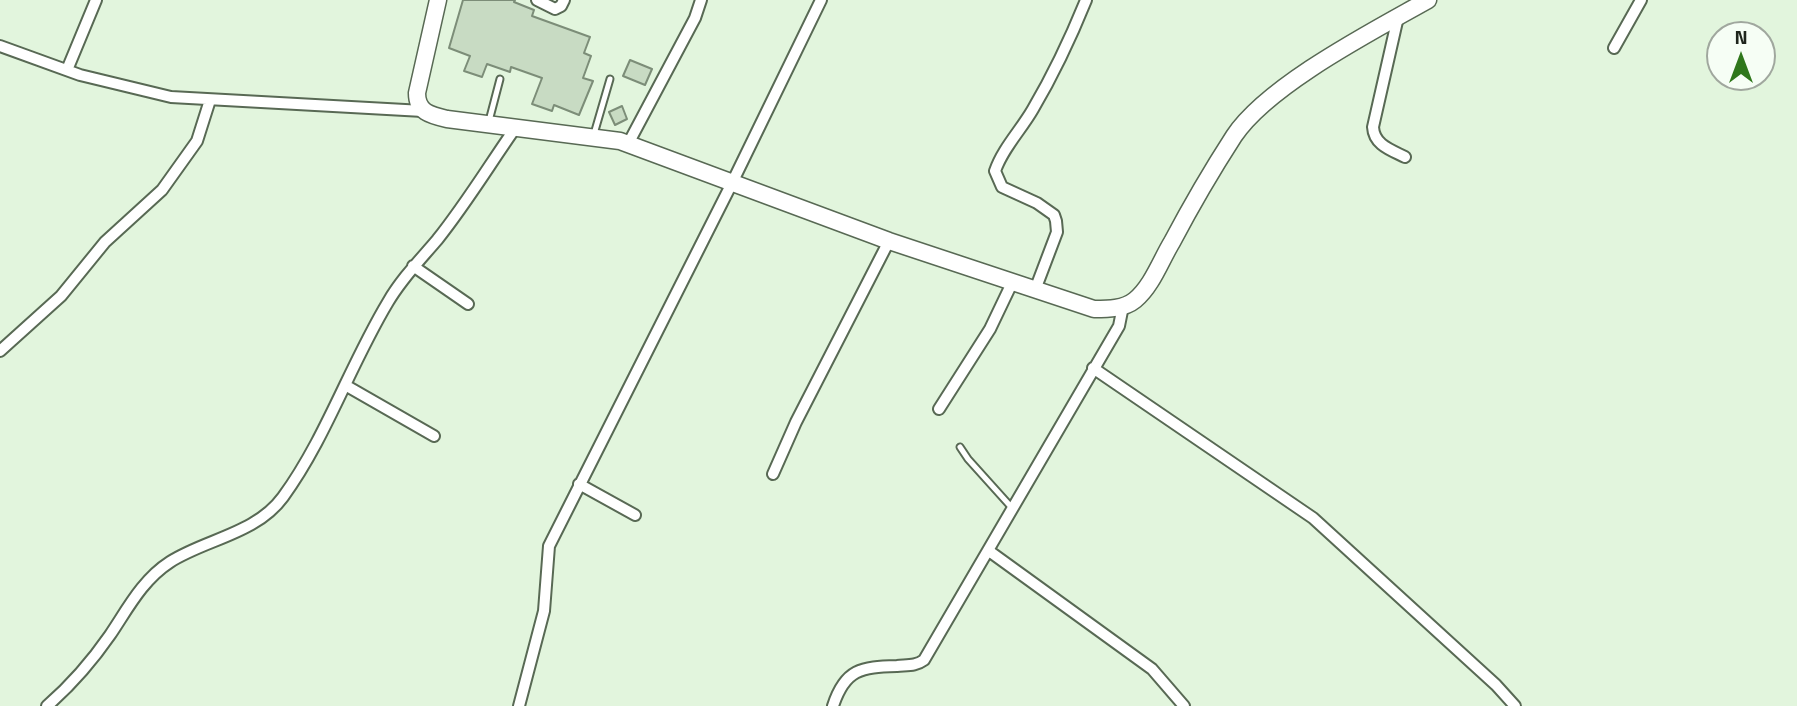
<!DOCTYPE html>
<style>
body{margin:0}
#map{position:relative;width:1797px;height:706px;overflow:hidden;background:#e2f5dd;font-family:"Titillium Web",sans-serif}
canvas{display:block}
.north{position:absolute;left:1706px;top:21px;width:70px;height:70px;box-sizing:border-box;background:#f6fef5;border:2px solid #a0a79e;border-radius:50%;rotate:0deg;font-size:19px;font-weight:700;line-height:28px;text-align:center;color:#1e251c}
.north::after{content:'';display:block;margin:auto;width:24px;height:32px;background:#2f771b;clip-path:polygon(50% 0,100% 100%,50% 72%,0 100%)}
</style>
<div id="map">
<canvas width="1797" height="706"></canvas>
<div class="north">N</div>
</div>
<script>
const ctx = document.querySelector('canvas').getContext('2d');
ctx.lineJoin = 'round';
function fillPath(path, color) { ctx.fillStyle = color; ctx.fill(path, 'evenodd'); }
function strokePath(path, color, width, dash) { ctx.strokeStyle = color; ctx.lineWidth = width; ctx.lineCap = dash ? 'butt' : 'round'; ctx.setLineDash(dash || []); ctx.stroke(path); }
const building = new Path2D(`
 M463,0H515L514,2L534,10L532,16L590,37L584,53L591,56L583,78L593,81L579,115L554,105L552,111L532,104L542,78L511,67L510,72L487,64L482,77L464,71L470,56L449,48Z
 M630,60L652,69L645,85L623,76Z
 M622,106L627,119L615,125L609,112Z`);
const lane = new Path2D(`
 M489,121L500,79
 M594,134L610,79
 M960,447L968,459L1013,509`);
const street = new Path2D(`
 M537,0L555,9L561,6L564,0
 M1398,17L1373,127C1374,145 1391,150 1405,157
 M0,46L80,75L171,97L423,111
 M1614,48L1641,0
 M67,70L96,0
 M628,144L695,18L701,0
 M413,266L468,304
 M1035,290L1057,232L1056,221L1054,215L1037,203L1002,187L995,171C1003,148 1021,130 1033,109C1053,75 1071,37 1086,0
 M0,351L61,296L105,242L162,190L197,141L210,100
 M1093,368L1313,518L1496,685L1515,706
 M345,385L434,436
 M939,409L990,329L1012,283
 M773,474L796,422L889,241
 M579,484L635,515
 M989,551L1152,669L1184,706
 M47,706C70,686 92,661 110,635C127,610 142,580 170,562C206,539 256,534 283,497C326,438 350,365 388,302C402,278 420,260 437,240C466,204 490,164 516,127
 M519,706L544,611L549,546L732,183L821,0
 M833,706C845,669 861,667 897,666C908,665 916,666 924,660L1119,326L1123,306`);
const secondary = new Path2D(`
 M438,0L417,93C417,112 430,115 447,119L620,141L889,241L1094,309C1108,309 1124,309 1135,300C1152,286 1161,260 1172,242C1191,206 1212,170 1234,136C1268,85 1373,31 1428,0`);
fillPath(building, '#c8dbc3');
strokePath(building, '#7c8d78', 2);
strokePath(lane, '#586954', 9);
strokePath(street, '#586954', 14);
strokePath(secondary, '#586954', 19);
strokePath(lane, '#fff', 5);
strokePath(street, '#fff', 10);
strokePath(secondary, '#fff', 16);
</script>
